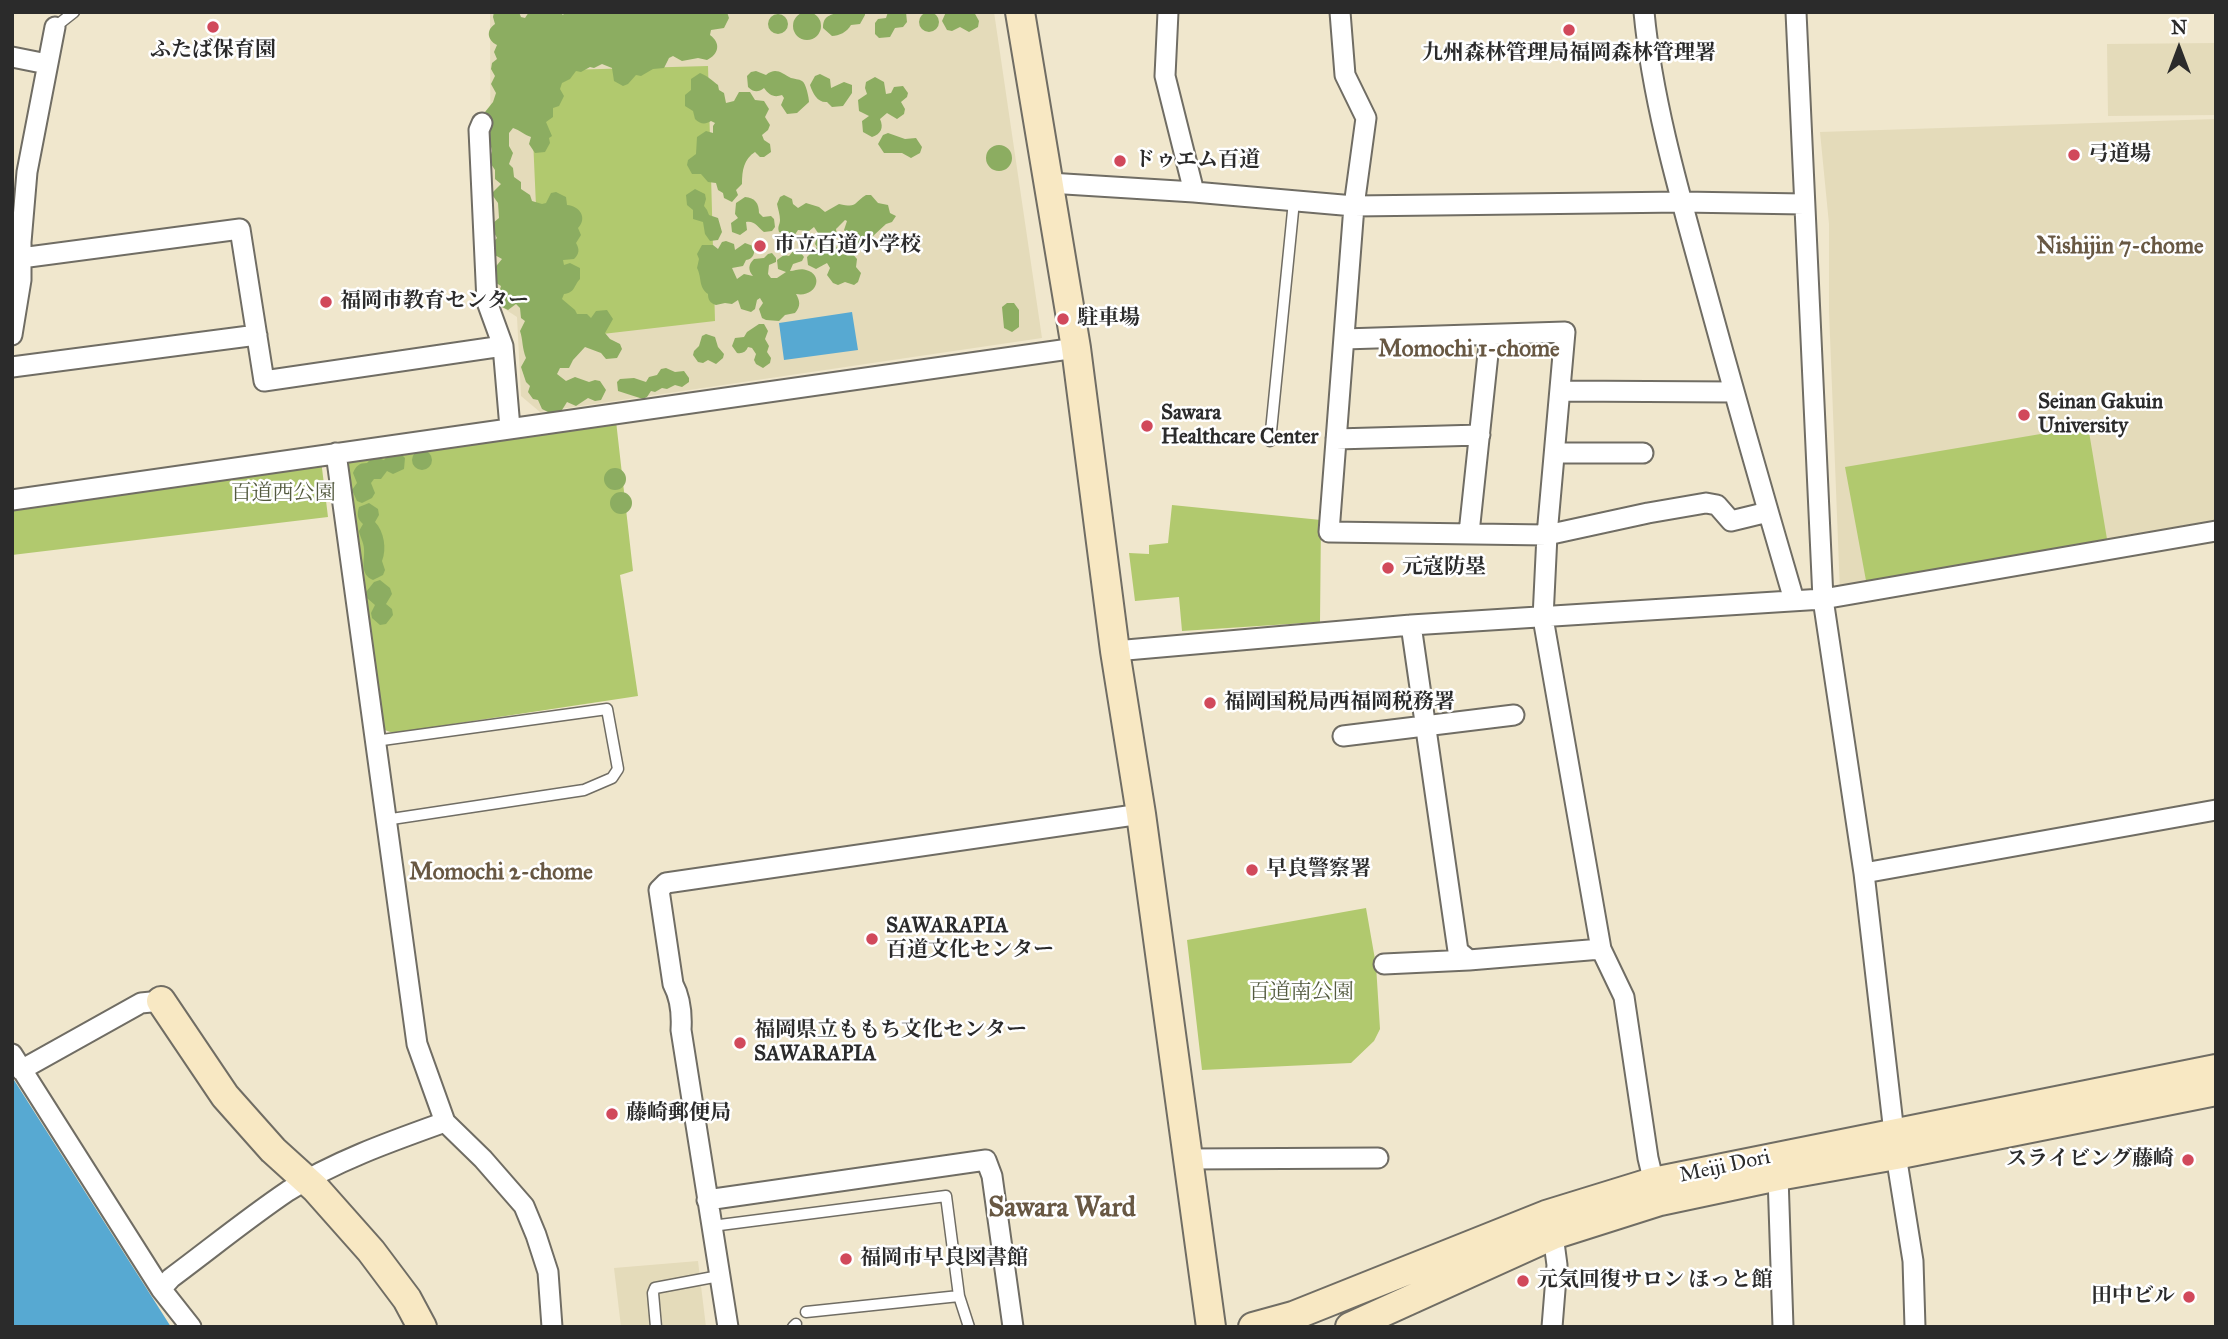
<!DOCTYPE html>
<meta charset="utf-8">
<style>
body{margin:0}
#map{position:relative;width:2228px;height:1339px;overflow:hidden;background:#f0e7cd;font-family:"IM FELL Great Primer",serif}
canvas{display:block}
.frame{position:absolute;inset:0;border:14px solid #2b2b2b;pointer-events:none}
.north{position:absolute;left:2144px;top:14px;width:70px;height:70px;-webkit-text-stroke:5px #fff;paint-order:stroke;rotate:0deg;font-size:19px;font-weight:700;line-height:28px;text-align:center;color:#2b2b2b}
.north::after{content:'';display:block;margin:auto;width:24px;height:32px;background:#2b2b2b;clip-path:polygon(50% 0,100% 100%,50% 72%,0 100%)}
</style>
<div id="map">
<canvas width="2228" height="1339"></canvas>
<div class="frame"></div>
<div class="north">N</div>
</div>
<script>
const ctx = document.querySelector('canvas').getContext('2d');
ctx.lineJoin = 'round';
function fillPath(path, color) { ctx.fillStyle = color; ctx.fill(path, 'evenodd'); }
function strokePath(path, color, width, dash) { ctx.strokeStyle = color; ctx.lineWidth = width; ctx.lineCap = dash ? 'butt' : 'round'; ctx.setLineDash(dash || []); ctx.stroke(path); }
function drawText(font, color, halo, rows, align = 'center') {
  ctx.font = font + ' "IM FELL Great Primer","Noto Serif JP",serif'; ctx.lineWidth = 5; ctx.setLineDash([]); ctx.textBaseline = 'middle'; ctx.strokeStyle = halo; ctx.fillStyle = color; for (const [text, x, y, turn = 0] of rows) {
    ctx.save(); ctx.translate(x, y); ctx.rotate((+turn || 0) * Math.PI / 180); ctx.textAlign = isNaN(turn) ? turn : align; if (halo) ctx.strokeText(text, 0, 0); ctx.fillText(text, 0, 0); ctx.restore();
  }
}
const built = new Path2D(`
 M490,12H994L1042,338L540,412L521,396L517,317L491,300Z
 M2216,43V115L2108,116L2107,44Z
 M2216,119V520L2107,539L1840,592L1829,311V224L1820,132Z
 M698,1261L706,1327H621L614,1268Z`);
const green = new Path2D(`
 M708,66L715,321L542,341L530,71Z
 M616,421L633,571L620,575L638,696L393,733L382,729L347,461Z
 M2088,426L2107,539L1867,586L1845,467Z
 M321,460L328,517L12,555V502Z
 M1172,505L1321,520L1320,622L1182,631L1179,597L1135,601L1129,553L1149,554V545L1168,543Z
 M1366,908L1376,965L1380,1029L1374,1041L1351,1063L1202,1070L1187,940Z`);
const forest = new Path2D(`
 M919 22a10 10 0 1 1 20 0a10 10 0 1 1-20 0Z
 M494,12H519L521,17L525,18L529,12L545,14L560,12L563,15L565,12H727L729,18L724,28L711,30L710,35C721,43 719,54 707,60L698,58L682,61L673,56L669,58L664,68L653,69L641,76L636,75L628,84L623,86L614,81L612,68L602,64L594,68L590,67L581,72L576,71L570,79L562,83L560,89L564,96L559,106L553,108V117L546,122L552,136L549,138L550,143L545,152L535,153L529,144L531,137C524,135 520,130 513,128L509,133V146L513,153L509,164L513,168L514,177L521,182V189L530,195L532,201L542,204L546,203L551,193L556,192L566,197L567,205C579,206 588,217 578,228L581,235L576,243C580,250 579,254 574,259L563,260L564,265L570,263L580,268V279C574,285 575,293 564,294L562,299L575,310L577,314H587L591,318L596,311L607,310L613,319L605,333L610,339L620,344L622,349L617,358L606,359L601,353L585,347L573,360L569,368H560L557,374L566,381L575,377L589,382L595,380L600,381L606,390L601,400L595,401L588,398L576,406L567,402L562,410L552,414L542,409L538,400L533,399L528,392L530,386L526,382L521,367L526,358C522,348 523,340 520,331L525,321L521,318L520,308L516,304L508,310L498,305L497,300L501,286L493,281V270L502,259L493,254L492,243L497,238L492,229L493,223L499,218L498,203L493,196V192L501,184L495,179V170L489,161L492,151L488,134L491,126L486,118L485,112L493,102L496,93L491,84L495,76L491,69L492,63L497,59L494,52L497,45C487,40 486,30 495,24L493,17Z
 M838,12H865V15L860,24L851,25C847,32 839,36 832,36L823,28C823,16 829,16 838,12Z
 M888,12H906L907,22L903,27L895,28L890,37L879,38L875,34V23L878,19L886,18Z
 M946,12H958L961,14L964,12H974L979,21L978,27L969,32L960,27L952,31L947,30L942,21Z
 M793 26a14 14 0 1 1 28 0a14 14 0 1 1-28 0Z
 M768 24a10 10 0 1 1 20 0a10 10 0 1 1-20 0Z
 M756,71L766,75C776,67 781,73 791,78C794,79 799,79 802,81C806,83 809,98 809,102L797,113L787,114L781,105L784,98L782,95C774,98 769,95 764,88C758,93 753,92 748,87L747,76L751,72Z
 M700,73C706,75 713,81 718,85L719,90L724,93L726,103L734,101L739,92H750L755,100L764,101L769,109L765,117L770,125L768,130L762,135L764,140L770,144L771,152L764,157H760L755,152C744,159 742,170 742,184L736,190L738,195L732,202L724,198L723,193L718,190L716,183L708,182L701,174H692L687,165L688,160L696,154L697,137L706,131L713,133V126L715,123L711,121C705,125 700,124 695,119L693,111L685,106V95L691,90V79Z
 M820,74L830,79L831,88L844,82L852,85V93L843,106L832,107L827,102C818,103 813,94 810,85L815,76Z
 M875,77L884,82L886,94L891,93L894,87L903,86L908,93L907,97L901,102L905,109L904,114L897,119L887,113L880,119C884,128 881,134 872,137L863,132L862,121L869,116L859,111L858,100L867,94L865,88L866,82Z
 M888,133L905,139L916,138L922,147L920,153L911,158L902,153H884L878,144L883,135Z
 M986 158a13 13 0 1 1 26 0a13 13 0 1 1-26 0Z
 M695,189L705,194L706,199L704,206L707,210L709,215L718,218L722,232L718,240L710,241L705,234L703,222L693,219V210L687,205L686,195Z
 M784,195L792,199L793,204L798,208L806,203L819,207L825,212L839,204C858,208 852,204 866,195H871L878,203L888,205L890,213L896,216L892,222L886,224L859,249L855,250L848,247L846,243L849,236L844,230L847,221L845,220L836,229L837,236L833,241L841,255L851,252L857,259L856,267L861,273L858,282L854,285L845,282L838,285L833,283L827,275L830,268L827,263L816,269L808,265L807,257L817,247L815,244L818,233L814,227L809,231L798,230L794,236L789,237L779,232C777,226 780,225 780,220C780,215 778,209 777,204L780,197Z
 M745,197C755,198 759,203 759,213L763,217L771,216L774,219L775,227L772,231L764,232C758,227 754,220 746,222L747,230L740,235L732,232L731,223L738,218L735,214L736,203Z
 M726,241L734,244L735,250L745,243L753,246C756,253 753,259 746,260L743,266L732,268L737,279L744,274L753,276C748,270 748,265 754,259L764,258L768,254L772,253L776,258V262L769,265L768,274L771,278H777L786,272L778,269L777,260L784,255L789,256L794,250H799L804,257L802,261L793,264L790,271C795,271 801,268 806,270C825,275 816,298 796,294C800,301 801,306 795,313L785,315L779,321L766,320L762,318L759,309L763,303L760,298L757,300L755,309L751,312L741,309L738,300L732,304L725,303L716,305C710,303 708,300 708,294C698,287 702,277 697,268L699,259L697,254L702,245H713L718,249L722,242Z
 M1007,303H1014L1019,310V327L1012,332L1004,328L1002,307Z
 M759,324H764L768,331L765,339L769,346L767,352L771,358L770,363L763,368L756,364L754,360L756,354L752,348L748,347C746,352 742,354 737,353L732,346L735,338L744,337L747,332Z
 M706,334L715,337L718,347L724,354L723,358L716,364L708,360L703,363L698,362L693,355L694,351L699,346L702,336Z
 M666,368L675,372L684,371L689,378V382L682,387L675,385L667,389L662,388L655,392L651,391L647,397L643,399L618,391L617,382L620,379L634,378L646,382L649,377L657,375L661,369Z
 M412 460a10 10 0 1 1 20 0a10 10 0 1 1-20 0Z
 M390,453L401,454L405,458L404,469L393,474L387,471L381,479H374L371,483L375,493L372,498L362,503L357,501L352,490L357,483L353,473C356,466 359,463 367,463C372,457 377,457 384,460Z
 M604 479a11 11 0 1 1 22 0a11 11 0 1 1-22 0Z
 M610 503a11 11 0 1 1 22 0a11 11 0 1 1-22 0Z
 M369,503L378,509L379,515L375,522C384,531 387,549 382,561L385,570L383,575L373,580C359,574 365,560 364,549C364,543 360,537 359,531L363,524C357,519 357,514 359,507Z
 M380,580L390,588L392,594L386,604L392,609L393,615L386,624L380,625L372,618L371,613L375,605L367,598L366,592L374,582Z`);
const water = new Path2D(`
 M852,312L858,350L784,360L779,323Z
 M12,1076L14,1080L171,1327H12Z`);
const lane = new Path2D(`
 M55,27L74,12
 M1270,441L1294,201
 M375,741L607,709L618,769L612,778L584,790L385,820
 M712,1226L946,1196L959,1296L969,1327
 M806,1312L959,1296
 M656,1327L653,1293L655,1288L719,1276
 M793,1327L796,1324`);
const street = new Path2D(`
 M1168,12L1165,76L1194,192
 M1340,12L1345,75L1366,118L1354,206L1329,532L1547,535L1648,513L1706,503L1717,505L1731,521L1768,512
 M1644,12C1652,98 1678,189 1701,272C1731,382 1762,491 1794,600
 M1796,12L1823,599L1864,873L1894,1133
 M12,57L47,64
 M482,123L479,130L487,302L503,346L510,428
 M1049,183L1194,192L1354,206L1682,202L1804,204
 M21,258L240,229L264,381L503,346
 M12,335L21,280V242L27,172L55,27
 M1344,339L1565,332L1547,535L1543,618L1601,949L1624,997L1648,1158L1656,1191
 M12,367L257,335
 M1560,391L1734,392
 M1336,439L1480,435
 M336,453L417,1044L445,1122L483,1159L524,1206L536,1235L548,1272L552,1327
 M1555,453H1643
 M12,500L1076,348
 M1469,533L1490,335
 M1411,625L1458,951L1469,960L1601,949
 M1115,651L1411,625L1823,599L2216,531
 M1343,736L1514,715
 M1864,873L2216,810
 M1384,964L1469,960
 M12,1054L161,1289L191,1327
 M21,1070L141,1003L161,1001
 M1896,1155L1913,1261L1915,1327
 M1188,1159L1378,1158
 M1778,1176L1783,1327
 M707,1200L986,1160L992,1176L1013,1327
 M161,1289L171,1278C210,1249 248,1218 288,1191C335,1161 392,1141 445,1122
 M728,1327L681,1030C682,1014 681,999 673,984L659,890L666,883L1141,814
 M1552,1327L1557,1265L1553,1235`);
const secondary = new Path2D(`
 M1020,12L1076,348L1115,651L1141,814L1211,1327
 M161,1001L225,1096L273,1150L316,1189L371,1251L407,1299L422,1327
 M1253,1327L1293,1316L1546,1215L1653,1182L2216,1069
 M1350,1327L1553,1235L1660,1201L1778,1176L1896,1155L2216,1091`);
const markers = [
 [213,27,7,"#d1495b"],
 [1569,30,7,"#d1495b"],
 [2074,155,7,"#d1495b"],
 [1120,161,7,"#d1495b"],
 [760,246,7,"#d1495b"],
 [326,302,7,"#d1495b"],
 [1063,319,7,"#d1495b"],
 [2024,415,7,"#d1495b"],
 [1147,426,7,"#d1495b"],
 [1388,568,7,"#d1495b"],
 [1210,703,7,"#d1495b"],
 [1252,870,7,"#d1495b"],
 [872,939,7,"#d1495b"],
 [740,1043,7,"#d1495b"],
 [612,1114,7,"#d1495b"],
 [2188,1160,7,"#d1495b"],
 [846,1259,7,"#d1495b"],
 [1523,1281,7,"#d1495b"],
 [2189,1297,7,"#d1495b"]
];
const poiNames = [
 ["ふたば保育園",213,51,"center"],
 ["九州森林管理局福岡森林管理署",1569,54,"center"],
 ["弓道場",2088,155],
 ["ドゥエム百道",1134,161],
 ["市立百道小学校",774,246],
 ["福岡市教育センター",340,302],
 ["駐車場",1077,319],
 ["Seinan Gakuin",2038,403],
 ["University",2038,427],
 ["Sawara",1161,414],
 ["Healthcare Center",1161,438],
 ["元寇防塁",1402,568],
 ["福岡国税局西福岡税務署",1224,703],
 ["早良警察署",1266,870],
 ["SAWARAPIA",886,927],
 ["百道文化センター",886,951],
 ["福岡県立ももち文化センター",754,1031],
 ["SAWARAPIA",754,1055],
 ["藤崎郵便局",626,1114],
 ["スライビング藤崎",2174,1160,"right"],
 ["福岡市早良図書館",860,1259],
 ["元気回復サロン ほっと館",1537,1281],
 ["田中ビル",2175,1297,"right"]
];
const parkNames = [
 ["百道西公園",283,494],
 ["百道南公園",1301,993]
];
const streetNames = [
 ["Meiji Dori",1725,1167,-12]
];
const neighbourhoodNames = [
 ["Nishijin 7-chome",2120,247],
 ["Momochi 1-chome",1469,350],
 ["Momochi 2-chome",501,873]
];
const districtNames = [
 ["Sawara Ward",1062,1209]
];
fillPath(built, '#e4dbba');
fillPath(green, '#b1c96e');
fillPath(forest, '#8cad61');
fillPath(water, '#57a9d2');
strokePath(lane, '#706d64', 13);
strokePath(street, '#706d64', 23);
strokePath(secondary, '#706d64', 32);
strokePath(lane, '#fff', 10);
strokePath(street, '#fff', 19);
strokePath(secondary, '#f8e8c3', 28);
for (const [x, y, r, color] of markers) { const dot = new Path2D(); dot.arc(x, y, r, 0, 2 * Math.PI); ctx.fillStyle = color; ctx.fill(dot); strokePath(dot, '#fff', 2.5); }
drawText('bold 21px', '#2b2b2b', '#fff', poiNames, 'left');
drawText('21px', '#535a3f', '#fff', parkNames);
drawText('21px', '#2b2b2b', '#fff', streetNames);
drawText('bold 23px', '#685843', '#fff', neighbourhoodNames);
drawText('bold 28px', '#685843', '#fff', districtNames);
</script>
